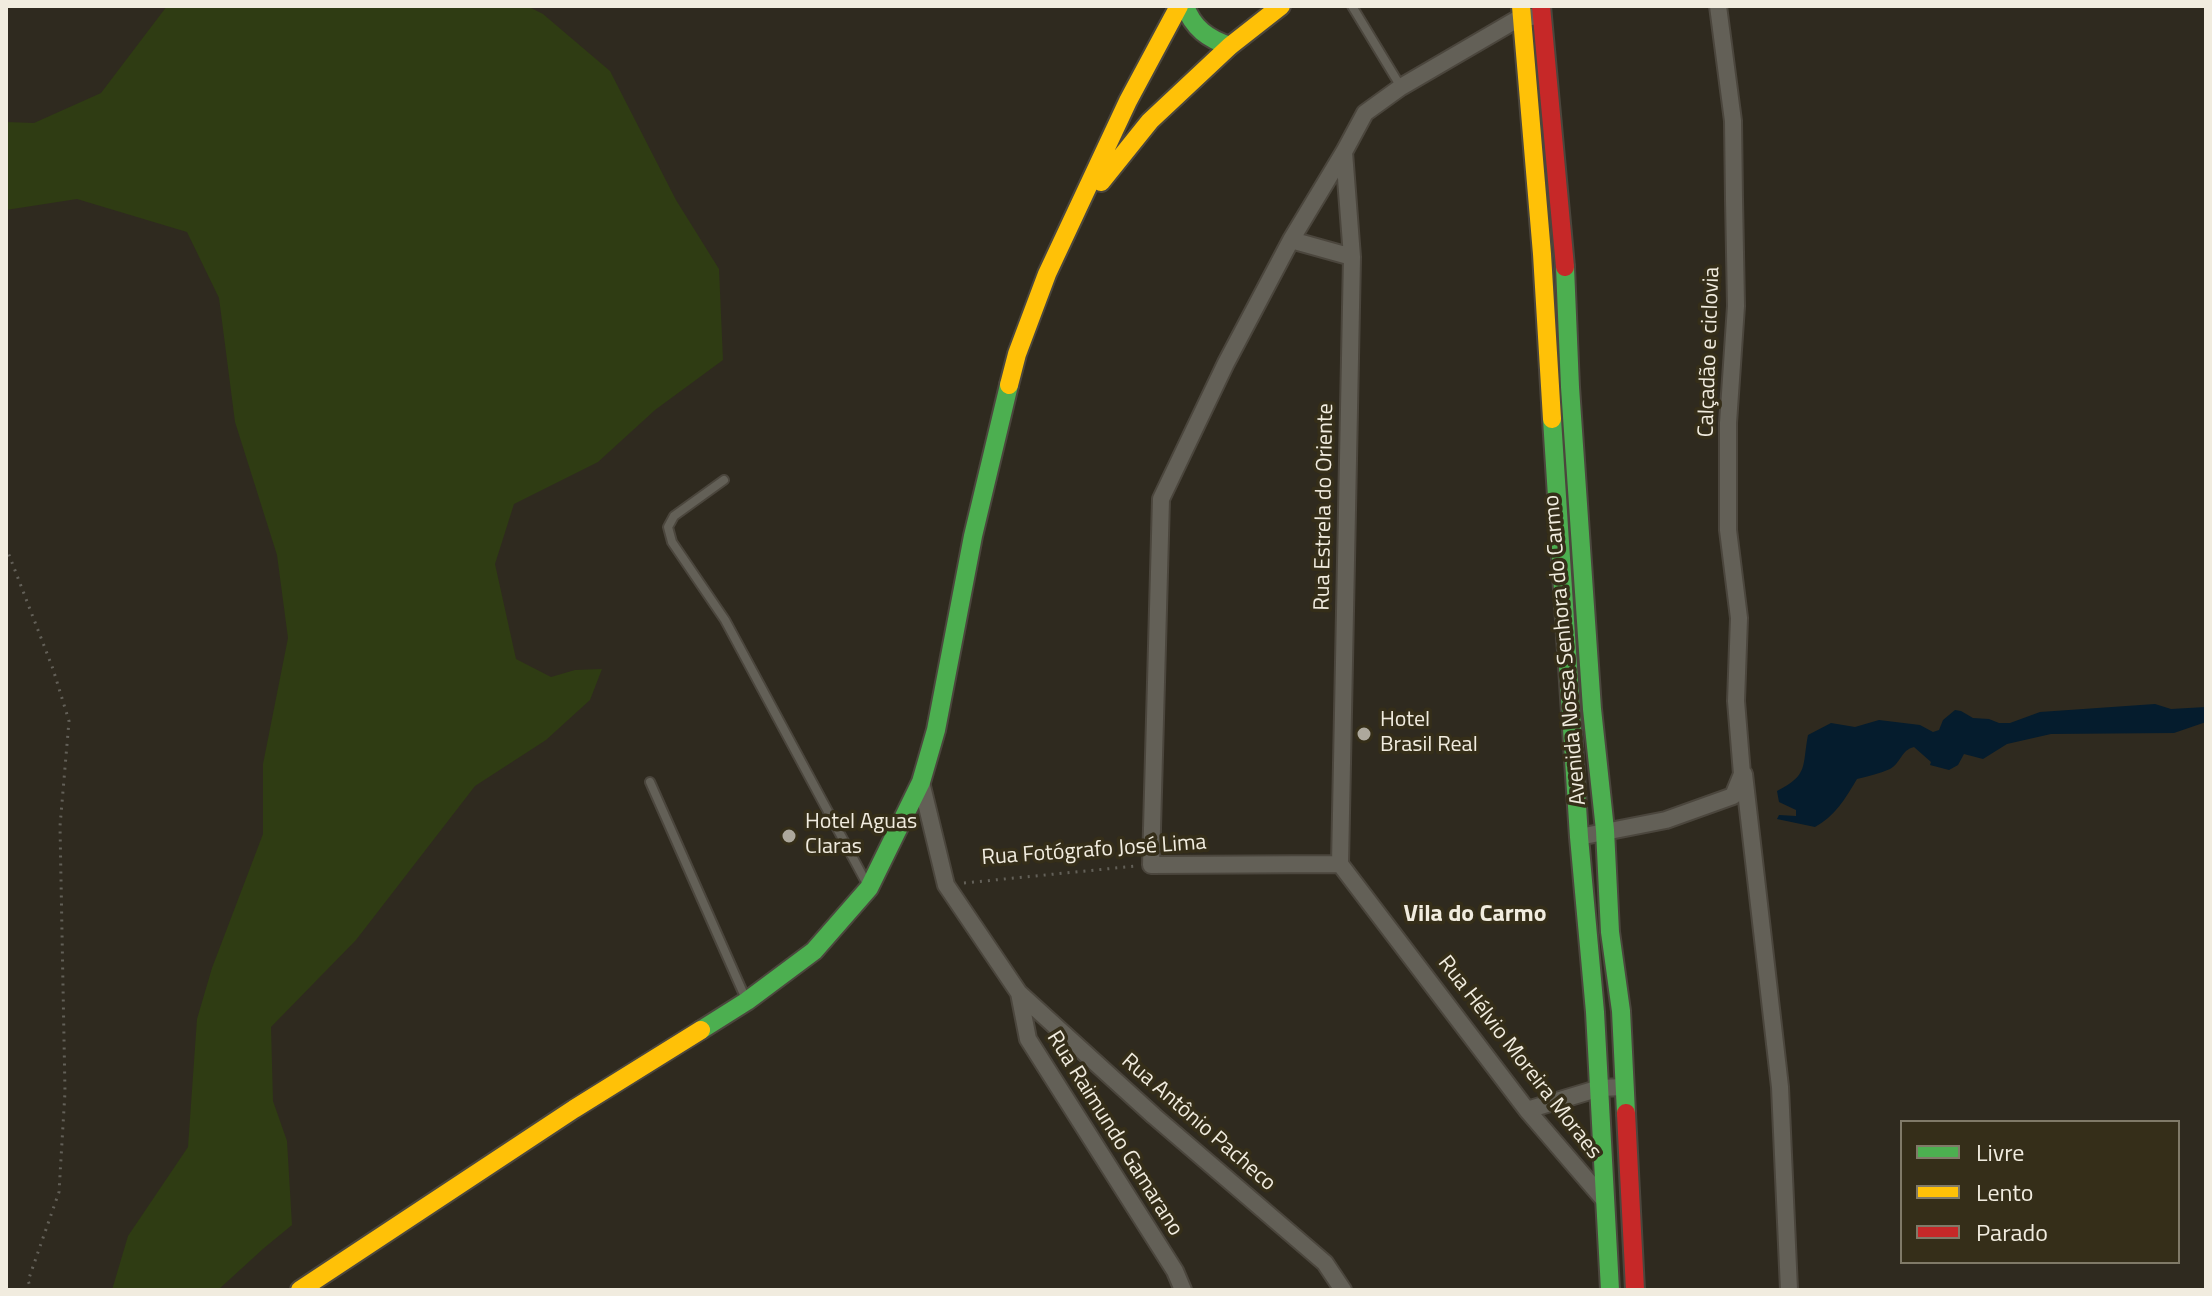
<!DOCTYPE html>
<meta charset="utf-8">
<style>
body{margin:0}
#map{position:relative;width:2212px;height:1296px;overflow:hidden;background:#2f2a1f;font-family:"Titillium Web",sans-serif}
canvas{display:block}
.frame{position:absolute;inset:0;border:8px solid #f1ecdf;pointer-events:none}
.legend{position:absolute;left:1900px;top:1120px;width:280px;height:144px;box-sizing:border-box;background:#352e19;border:2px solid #807a68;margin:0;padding:10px 14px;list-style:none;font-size:24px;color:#f1ecdf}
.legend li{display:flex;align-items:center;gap:16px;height:40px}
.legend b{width:40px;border:2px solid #807a68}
</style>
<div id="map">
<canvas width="2212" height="1296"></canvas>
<div class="frame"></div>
<ul class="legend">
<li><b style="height:10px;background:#4caf50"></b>Livre</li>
<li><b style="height:10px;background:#ffc107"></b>Lento</li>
<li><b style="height:10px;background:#c62828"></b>Parado</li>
</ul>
</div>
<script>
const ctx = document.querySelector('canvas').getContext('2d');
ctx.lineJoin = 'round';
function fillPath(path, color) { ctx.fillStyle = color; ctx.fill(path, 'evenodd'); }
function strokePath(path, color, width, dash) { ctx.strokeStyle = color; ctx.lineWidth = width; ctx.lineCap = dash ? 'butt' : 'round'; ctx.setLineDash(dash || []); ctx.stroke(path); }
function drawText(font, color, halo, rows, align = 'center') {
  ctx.font = font + ' "Titillium Web",sans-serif'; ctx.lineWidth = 7; ctx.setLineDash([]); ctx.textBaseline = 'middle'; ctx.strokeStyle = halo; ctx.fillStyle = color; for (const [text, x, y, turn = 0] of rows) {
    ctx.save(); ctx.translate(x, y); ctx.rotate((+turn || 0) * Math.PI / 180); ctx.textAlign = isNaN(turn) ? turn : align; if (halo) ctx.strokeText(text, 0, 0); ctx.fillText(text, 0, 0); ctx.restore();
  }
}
const green = new Path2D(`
 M167,6H527L543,14L610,71L676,200L719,269L723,360L655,410L598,462L514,504L495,564L516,659L551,677L575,670L602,669L590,700L546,740L475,786L356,940L271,1027L273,1101L287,1141L292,1225L264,1248L218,1290H112L128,1236L188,1147L197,1019L212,968L263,834V764L288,638L277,555L235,422L219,298L187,232L77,199L6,210V122L34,123L101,93Z`);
const water = new Path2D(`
 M2155,704L2171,709L2206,707V722L2174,733L2051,734L2007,744L1983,759L1964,754L1958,765L1949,770L1930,765L1931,762L1914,747C1901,750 1901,763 1890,769C1879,774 1868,776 1857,779C1846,798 1834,817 1815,827L1777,819L1779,815L1796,816V810L1779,802L1777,791C1809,775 1802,766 1808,735L1831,723L1855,727L1879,720L1920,725L1933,732L1939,730L1943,720L1955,710L1961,711L1973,718L1989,719L1999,723H2010L2040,712Z`);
const path = new Path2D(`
 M6,547L53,669L69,721L60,826L65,1092L59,1192L28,1281L32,1290
 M964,883L1136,866`);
const lane = new Path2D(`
 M1352,6L1401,87
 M724,480L674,516L668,527L672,542L725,620L867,884
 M650,782L745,997`);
const street = new Path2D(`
 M1291,240L1352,257
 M1744,774L1780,1087L1789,1290
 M921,782L946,885L1019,993L1028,1039L1175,1271L1183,1290
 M1579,837L1666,820L1733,796L1742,774L1736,701L1739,618L1728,530V423L1736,306L1734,199L1733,121L1718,6
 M1340,864L1151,865L1161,499L1226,363L1291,240L1344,152L1365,113L1401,87L1521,17H1532
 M1340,864L1352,257L1344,152
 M1340,864L1527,1110L1606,1202
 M1019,993L1154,1116L1325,1263L1343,1290
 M1527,1110L1600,1088L1624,1087`);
const fast = new Path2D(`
 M1185,6C1193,28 1208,39 1230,46
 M1565,267L1570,387L1592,709L1605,830L1610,932L1621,1011L1626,1113
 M1552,419L1579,837L1595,1012L1610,1290
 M701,1030L747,1001L814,951L869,888L921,782L936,730L973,536L1009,385`);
const slow = new Path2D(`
 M1521,6L1542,254L1552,419
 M1101,182L1150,121L1230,46L1281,6
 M1009,385L1017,354L1047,274L1128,101L1179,6
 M300,1290L574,1109L701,1030`);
const jam = new Path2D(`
 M1541,6L1565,267
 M1626,1113L1635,1290`);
const markers = [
 [1364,734,8,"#ada89c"],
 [789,836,8,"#ada89c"]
];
const streetNames = [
 ["Calçadão e ciclovia",1710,352,-88],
 ["Rua Estrela do Oriente",1325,507,-89],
 ["Avenida Nossa Senhora do Carmo",1566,650,-95],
 ["Rua Fotógrafo José Lima",1094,851,-4],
 ["Rua Hélvio Moreira Moraes",1519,1058,52],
 ["Rua Antônio Pacheco",1198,1123,41],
 ["Rua Raimundo Gamarano",1114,1134,58]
];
const poiNames = [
 ["Hotel",1380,721],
 ["Brasil Real",1380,746],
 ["Hotel Aguas",805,823],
 ["Claras",805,848]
];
const neighbourhoodNames = [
 ["Vila do Carmo",1475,915]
];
fillPath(green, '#2f3c13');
fillPath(water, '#051c2d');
strokePath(lane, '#4b463d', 12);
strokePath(street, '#4b463d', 20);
strokePath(fast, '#4b463d', 22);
strokePath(slow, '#4b463d', 22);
strokePath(jam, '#4b463d', 22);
strokePath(path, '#636058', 3, [2, 6]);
strokePath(lane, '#636057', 8);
strokePath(street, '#636057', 16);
strokePath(fast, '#4caf50', 18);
strokePath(slow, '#ffc107', 18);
strokePath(jam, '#c62828', 18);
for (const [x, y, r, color] of markers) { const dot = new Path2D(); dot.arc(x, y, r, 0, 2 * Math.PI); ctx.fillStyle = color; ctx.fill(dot); strokePath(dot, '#352e19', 3); }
drawText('22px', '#f1ecdf', '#352e19', streetNames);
drawText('22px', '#f1ecdf', '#352e19', poiNames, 'left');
drawText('bold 24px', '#f1ecdf', '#352e19', neighbourhoodNames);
</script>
